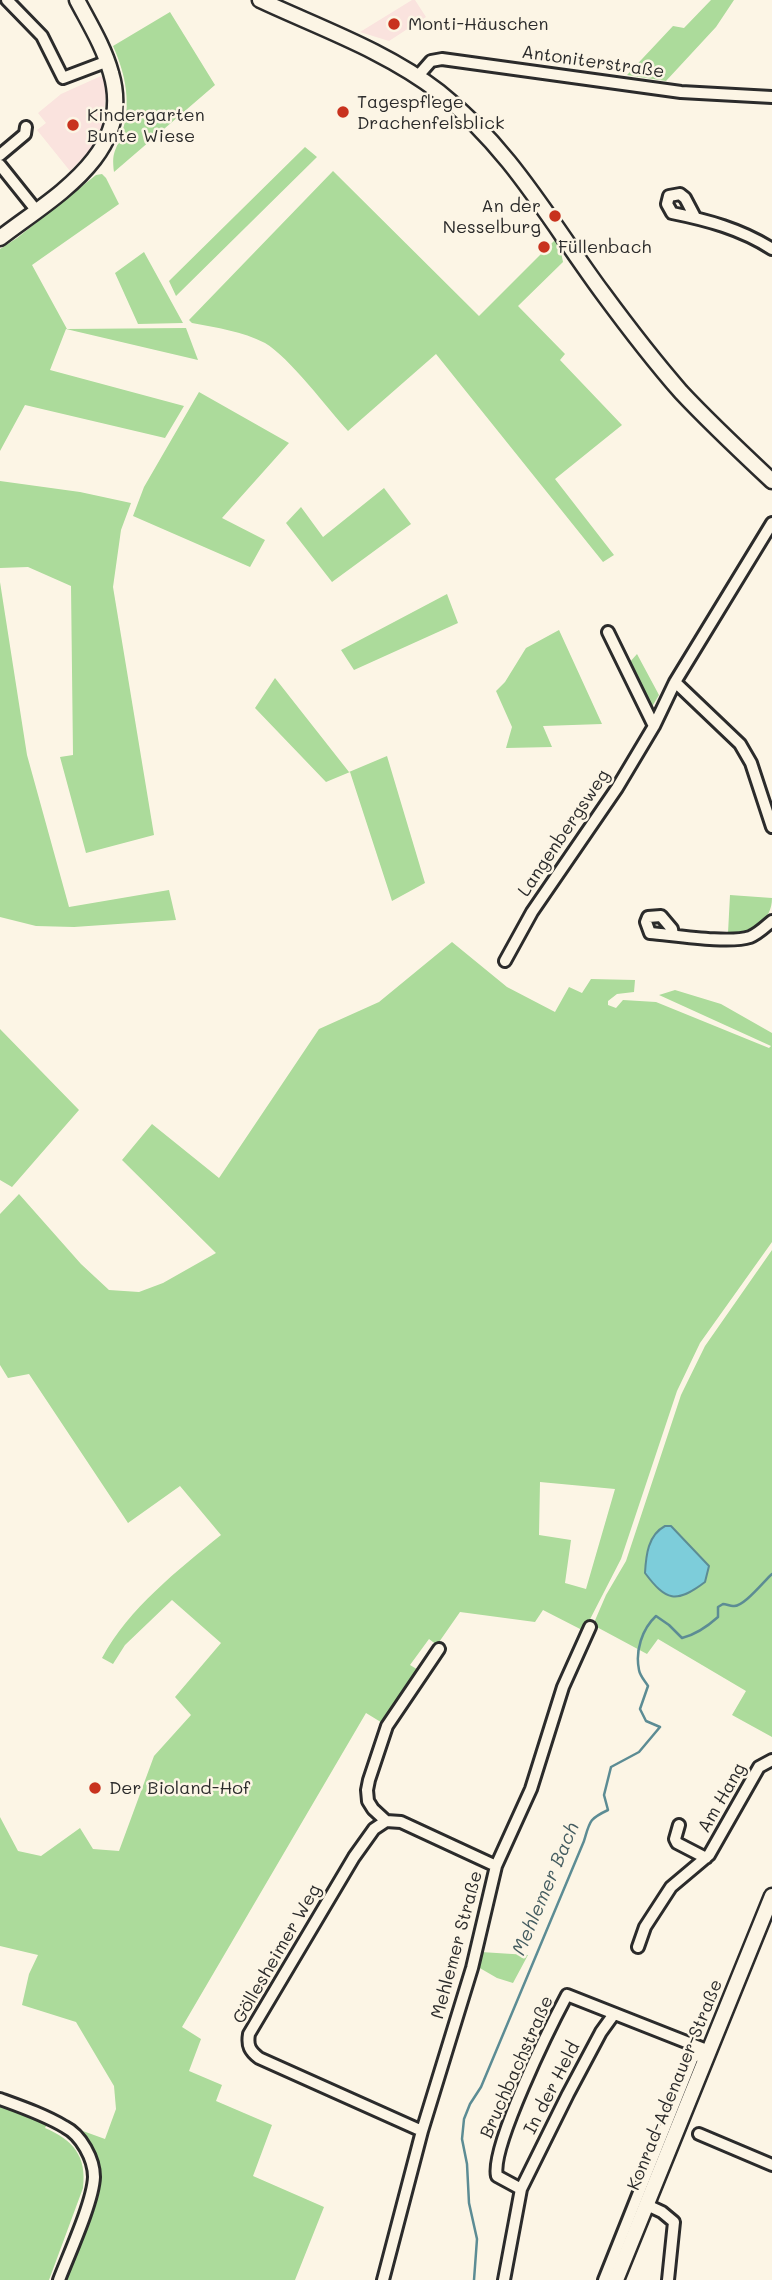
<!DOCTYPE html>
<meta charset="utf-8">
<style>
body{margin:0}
canvas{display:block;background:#fcf5e5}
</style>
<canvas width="772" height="2280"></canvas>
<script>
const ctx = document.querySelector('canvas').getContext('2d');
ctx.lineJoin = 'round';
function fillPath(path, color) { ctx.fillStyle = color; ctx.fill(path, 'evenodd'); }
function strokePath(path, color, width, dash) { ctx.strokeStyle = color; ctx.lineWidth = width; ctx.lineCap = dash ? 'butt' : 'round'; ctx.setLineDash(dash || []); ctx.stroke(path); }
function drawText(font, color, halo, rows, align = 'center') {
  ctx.font = font + ' Mali,sans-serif'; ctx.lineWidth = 5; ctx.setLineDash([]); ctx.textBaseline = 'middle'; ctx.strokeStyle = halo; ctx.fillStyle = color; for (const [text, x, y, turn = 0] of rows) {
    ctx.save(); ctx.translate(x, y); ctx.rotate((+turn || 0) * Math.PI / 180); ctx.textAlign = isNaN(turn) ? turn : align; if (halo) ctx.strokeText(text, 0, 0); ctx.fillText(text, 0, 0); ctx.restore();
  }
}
const built = new Path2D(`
 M412,0H415L426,17L389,41L360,32Z
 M101,76L105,80L106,95L102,126L90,150L70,171L37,130L46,123L38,113L61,94Z`);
const green = new Path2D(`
 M711,0H734L716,27L666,81L627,75L673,26L684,28Z
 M170,12L215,85L114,172C112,153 114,154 121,136C132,105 126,75 113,46Z
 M305,147L317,157L176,296L169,281Z
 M333,171L479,316L558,237L563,262L518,306L565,354L560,360L622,425L555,479L614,555L603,562L436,354L348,431C328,409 289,357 265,343C242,331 217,328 192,323L189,320Z
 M102,174L106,178L119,204L32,265L67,329L186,328L198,360L66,329L50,370L184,406L165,438L25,405L0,451V249L17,238L96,175Z
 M144,252L183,323L138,324L115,273Z
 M199,392L289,443L222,518L265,540L250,567L133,516L144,487Z
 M0,481L80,492L131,503L121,530L113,587L154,835L86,853L60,757L73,755L71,586L28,567L0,568Z
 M384,488L411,524L332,582L286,523L301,507L323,537Z
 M0,582L27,755L69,907L169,890L176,920L74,927L36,926L0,917Z
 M447,594L458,623L354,670L341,650Z
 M559,630L602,724L543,726L552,747L506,748L512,727L496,691L505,682L526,648Z
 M637,654L659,695L650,710L629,663Z
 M275,678L349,772L387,756L425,883L392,901L350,772L326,782L255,708Z
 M730,895L772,898C772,922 750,934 728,933Z
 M452,942L507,987L555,1012L569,987L582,993L591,979L635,980L634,992L617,994L608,1001V1005L616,1008L623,1000L656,1002L769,1048L771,1046L659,995L675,990L721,1004L772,1033V1242L700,1343L677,1391L621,1559L584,1631L543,1610L535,1622L460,1612L437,1645L429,1639L410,1665L420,1671L384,1724L366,1713L182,2027L201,2039L189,2071L222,2085L216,2101L272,2125L253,2176L324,2207L295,2280H63L97,2174L69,2126L105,2139L116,2109L114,2086L76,2022L22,2005L29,1974L38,1955L0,1946V1817L18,1851L41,1856L80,1828L93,1849L119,1851L154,1756L191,1715L175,1697L221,1643L172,1600L125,1645L113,1664L102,1658C129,1608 178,1570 221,1535L180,1486L128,1523L29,1374L8,1378L0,1365V1214L19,1194L81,1264L109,1290L139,1292L163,1283L216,1253L122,1160L152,1124L219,1178L319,1029L379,1002ZM540,1482L615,1489L586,1589L565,1583L571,1540L539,1535Z
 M0,1029L79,1110L12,1187L0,1180Z
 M772,1250V1737L732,1715L746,1691L658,1639L647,1654L593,1625L606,1595L626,1561L681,1395L705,1346Z
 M481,1952L528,1955L513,1983L497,1978L478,1967Z
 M0,2102L48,2122L45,2128C73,2140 87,2156 83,2188L49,2280H0Z`);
const water = new Path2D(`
 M665,1526H671L709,1566L705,1582C676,1604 666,1601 645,1573C646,1555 648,1535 665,1526Z`);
const stream = new Path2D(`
 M474,2280L477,2239L469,2203L467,2164L462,2139L464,2119L470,2104L481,2087L584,1841C590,1821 589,1819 608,1810L604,1795L611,1767L639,1752L660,1727L646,1721L640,1709L648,1686C645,1681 640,1676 639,1670C635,1651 642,1629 656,1616L669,1625L682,1638C694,1635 708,1626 718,1617V1607L723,1604C726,1604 730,1606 733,1606C743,1608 764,1581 772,1574`);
const street = new Path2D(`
 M7,0L42,36L63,78L108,61
 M417,77L431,61L442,59L681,92L772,97
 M0,155L25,134L26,127
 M0,165L36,210
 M695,217L685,198L680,194L669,196L667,204L672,213C707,220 741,229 772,249
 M608,632L654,726
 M675,682L740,744L751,763L772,827
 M673,935L672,929L661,916L648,917L646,922L650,933C674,935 729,944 750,937C758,934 765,927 772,921
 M505,961L532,912L617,788L654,726L675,682L772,523
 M386,1821L373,1809L368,1801L367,1790L369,1780L387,1726L439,1649
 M679,1825L675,1839L677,1843L706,1858
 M638,1947L645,1927L671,1887L709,1855L759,1767L772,1760
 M0,2099C22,2107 45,2115 65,2127C81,2135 94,2159 94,2177C93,2202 69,2254 59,2280
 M422,2131L259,2058C250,2051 247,2046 249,2034L354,1857L374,1829L386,1821L401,1822L496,1866
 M699,2134L772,2165
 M521,2189L497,2176C490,2148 551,2025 567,1995L709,2051
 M647,2205L662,2212L674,2222L668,2280
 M383,2280L422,2131L472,1968L496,1866L531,1789L563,1687L590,1627
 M504,2280L521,2189L568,2094L601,2032L614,2014
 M604,2280L693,2057L709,2051`);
const secondary = new Path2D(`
 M260,0C320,28 386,51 439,92C511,149 549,220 602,292C627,326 653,360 681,392C710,423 741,452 772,481
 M0,238C53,197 135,154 111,73C104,47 89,23 77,0
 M616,2280L772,1896`);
const markers = [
 [394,24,7,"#c8321e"],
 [343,112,7,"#c8321e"],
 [73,125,7,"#c8321e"],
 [555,216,7,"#c8321e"],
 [544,247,7,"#c8321e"],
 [95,1788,7,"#c8321e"]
];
const poiNames = [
 ["Monti-Häuschen",408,24],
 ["Tagespflege",357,102],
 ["Drachenfelsblick",357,123],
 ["Kindergarten",87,115],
 ["Bunte Wiese",87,136],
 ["An der",541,206,"right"],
 ["Nesselburg",541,227,"right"],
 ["Füllenbach",558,247],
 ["Der Bioland-Hof",109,1788]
];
const streetNames = [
 ["Antoniterstraße",593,62,8],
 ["Langenbergsweg",564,833,-56],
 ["Am Hang",722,1798,-60],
 ["Mehlemer Straße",457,1945,-75],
 ["Göllesheimer Weg",277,1954,-60],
 ["Bruchbachstraße",517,2067,-66],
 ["Konrad-Adenauer-Straße",675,2085,-68],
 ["In der Held",552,2088,-63]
];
const waterNames = [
 ["Mehlemer Bach",546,1889,-67]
];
fillPath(built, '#fae3de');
fillPath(green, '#acdb9b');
fillPath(water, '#7dcdda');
strokePath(water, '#5c8c94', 2);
strokePath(stream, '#5c8c94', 2.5);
strokePath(street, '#2b2b2b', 16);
strokePath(secondary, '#2b2b2b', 19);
strokePath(street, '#fcf5e5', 10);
strokePath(secondary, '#fcf5e5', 14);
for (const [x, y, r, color] of markers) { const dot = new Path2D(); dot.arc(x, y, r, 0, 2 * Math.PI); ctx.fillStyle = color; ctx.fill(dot); strokePath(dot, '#fcf5e5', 2.5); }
drawText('18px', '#2b2b2b', '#fcf5e5', poiNames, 'left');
drawText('18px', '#2b2b2b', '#fcf5e5', streetNames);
drawText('italic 19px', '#445c60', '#fcf5e5', waterNames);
</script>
